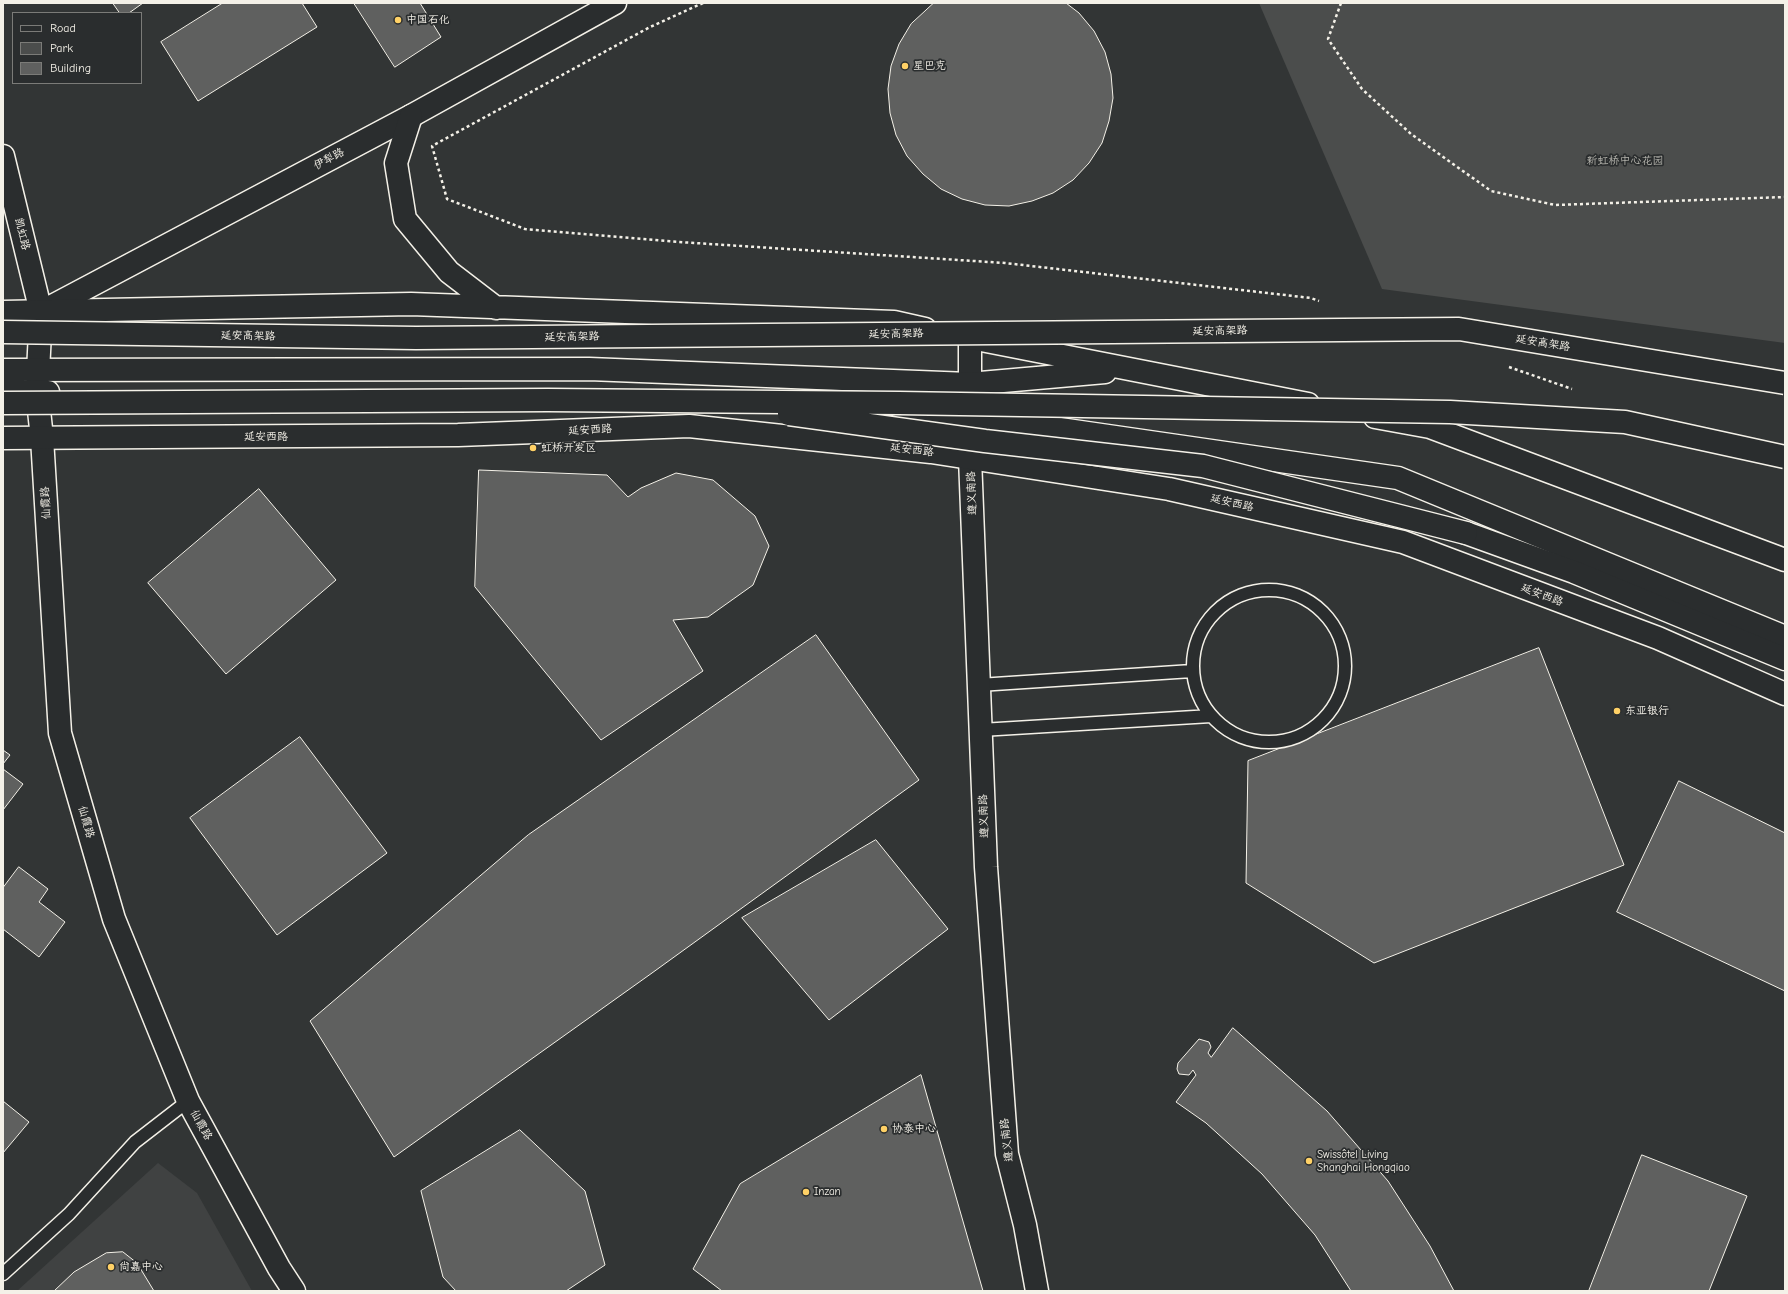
<!DOCTYPE html>
<meta charset="utf-8">
<style>
body{margin:0}
#map{position:relative;width:1788px;height:1294px;overflow:hidden;background:#323535;font-family:"Comic Neue",sans-serif}
canvas{display:block}
.frame{position:absolute;inset:0;border:4px solid #f4f1e8;pointer-events:none}
.legend{position:absolute;left:12px;top:12px;width:130px;height:72px;box-sizing:border-box;background:#2a2d2e;border:1px solid #7b7b78;margin:0;padding:5px 7px;list-style:none;font-size:12px;color:#f4f1e8}
.legend li{display:flex;align-items:center;gap:8px;height:20px}
.legend b{width:20px;border:1px solid #7b7b78}
</style>
<div id="map">
<canvas width="1788" height="1294"></canvas>
<div class="frame"></div>
<ul class="legend">
<li><b style="height:5px;background:#2a2d2e"></b>Road</li>
<li><b style="height:11px;background:#4b4d4c"></b>Park</li>
<li><b style="height:11px;background:#5f605f"></b>Building</li>
</ul>
</div>
<script>
const ctx = document.querySelector('canvas').getContext('2d');
ctx.lineJoin = 'round';
function fillPath(path, color) { ctx.fillStyle = color; ctx.fill(path, 'evenodd'); }
function strokePath(path, color, width, dash) { ctx.strokeStyle = color; ctx.lineWidth = width; ctx.lineCap = dash ? 'butt' : 'round'; ctx.setLineDash(dash || []); ctx.stroke(path); }
function drawText(font, color, halo, rows, align = 'center') {
  ctx.font = font + ' "Comic Neue","LXGW WenKai TC",sans-serif'; ctx.lineWidth = 3.5; ctx.setLineDash([]); ctx.textBaseline = 'middle'; ctx.strokeStyle = halo; ctx.fillStyle = color; for (const [text, x, y, turn = 0] of rows) {
    ctx.save(); ctx.translate(x, y); ctx.rotate((+turn || 0) * Math.PI / 180); ctx.textAlign = isNaN(turn) ? turn : align; if (halo) ctx.strokeText(text, 0, 0); ctx.fillText(text, 0, 0); ctx.restore();
  }
}
const built = new Path2D(`
 M158,1163L197,1193L252,1291H17Z`);
const green = new Path2D(`
 M1259,3H1785V343L1382,289Z`);
const building = new Path2D(`
 M113,3H143L129,13H120Z
 M223,3H302L317,27L198,101L161,42Z
 M354,3H420L441,37L395,67Z
 M934,3H1066L1079,13L1094,31L1105,52L1111,74L1113,98L1109,121L1102,143L1089,163L1073,180L1053,193L1032,201L1009,206L985,205L962,199L941,189L923,174L907,156L896,135L890,113L888,89L891,66L899,44L911,24Z
 M479,470L607,475L628,497L641,488L676,473L713,480L755,516L769,546L753,585L708,617L673,620L703,671L601,740L475,587Z
 M259,489L336,580L226,674L148,583Z
 M816,635L919,780L652,973L394,1157L310,1021L528,835Z
 M1539,648L1624,865L1374,963L1246,883L1248,761Z
 M300,737L387,853L277,935L190,818Z
 M3,750L10,755L3,764Z
 M3,769L23,784L3,810Z
 M1679,781L1785,833V991L1617,912Z
 M876,840L948,929L829,1020L742,918Z
 M19,867L48,889L39,902L65,922L39,957L3,929V888Z
 M1233,1028L1327,1111L1388,1181L1430,1246L1454,1291H1351L1315,1235L1262,1174L1206,1123L1176,1102L1196,1075L1193,1070L1189,1075L1179,1074L1177,1069L1178,1063L1199,1039L1209,1042L1211,1047L1208,1053L1211,1057Z
 M921,1075L983,1291H722L693,1269L740,1184Z
 M3,1101L29,1122L3,1153Z
 M520,1130L585,1191L605,1265L566,1291H456L443,1277L421,1191Z
 M1642,1155L1747,1196L1709,1291H1589Z
 M123,1252L137,1263L154,1291H54L74,1272L106,1253Z`);
const path = new Path2D(`
 M703,3L650,27L432,146L447,199L525,229L679,242L1005,263L1311,298L1319,301
 M1341,3L1328,39L1362,89L1411,134L1491,191L1555,205L1785,197
 M1509,367L1572,389`);
const lane = new Path2D(`
 M1193 666a76 76 0 1 1 152 0a76 76 0 1 1-152 0Z
 M979,685L1192,671
 M981,730L1211,716
 M3,1274L69,1214L135,1142L188,1101`);
const secondary = new Path2D(`
 M3,156L41,312L37,392L42,438L60,733L114,919L188,1101L279,1268L294,1291
 M41,312L411,116L615,3
 M970,338V458L986,867L1007,1154L1025,1225L1037,1291`);
const primary = new Path2D(`
 M411,116L396,163L405,219L449,272L496,308
 M3,312L411,304L894,322L925,329
 M971,338L1308,404
 M3,370L589,369L969,384L1105,372
 M3,392H48
 M876,413L970,416L1398,478L1785,637
 M1375,417L1430,427L1785,560
 M3,438L458,435L689,426L931,452L1169,489L1403,542L1658,638L1785,694`);
const highway = new Path2D(`
 M1466,533L1574,572L1785,659`);
const highwayBridge = new Path2D(`
 M3,332L416,338L1459,329L1785,383
 M3,403L548,400L899,403L1450,412L1625,422L1785,457
 M789,414L985,441L1203,466L1466,533`);
const markers = [
 [398,20,4,"#ffd166"],
 [905,66,4,"#ffd166"],
 [533,448,4,"#ffd166"],
 [1617,711,4,"#ffd166"],
 [884,1129,4,"#ffd166"],
 [1309,1161,4,"#ffd166"],
 [806,1192,4,"#ffd166"],
 [111,1267,4,"#ffd166"]
];
const poiNames = [
 ["中国石化",406,20],
 ["星巴克",913,66],
 ["虹桥开发区",541,448],
 ["东亚银行",1625,711],
 ["协泰中心",892,1129],
 ["Swissôtel Living",1317,1155],
 ["Shanghai Hongqiao",1317,1168],
 ["Inzan",814,1192],
 ["尚嘉中心",119,1267]
];
const streetNames = [
 ["伊犁路",329,159,-28],
 ["凯虹路",22,234,76],
 ["延安高架路",1220,331,-1],
 ["延安高架路",896,334,-1],
 ["延安高架路",248,336,1],
 ["延安高架路",572,337,-1],
 ["延安高架路",1543,343,9],
 ["延安西路",590,430,-3],
 ["延安西路",266,437],
 ["延安西路",912,450,7],
 ["遵义南路",972,493,-92],
 ["仙霞路",46,503,-93],
 ["延安西路",1232,503,13],
 ["延安西路",1542,595,21],
 ["遵义南路",984,816,-92],
 ["仙霞路",86,822,74],
 ["仙霞路",201,1125,61],
 ["遵义南路",1007,1140,-97]
];
const parkNames = [
 ["新虹桥中心花园",1625,161]
];
fillPath(built, '#404242');
fillPath(green, '#4b4d4c');
fillPath(building, '#5f605f');
strokePath(building, '#f4f1e8', 1);
strokePath(lane, '#f4f1e8', 15);
strokePath(secondary, '#f4f1e8', 25);
strokePath(primary, '#f4f1e8', 25);
strokePath(highway, '#f4f1e8', 25);
strokePath(path, '#f4f1e8', 2.5, [3, 3]);
strokePath(lane, '#2a2d2e', 12);
strokePath(secondary, '#2a2d2e', 22);
strokePath(primary, '#2a2d2e', 22);
strokePath(highway, '#2a2d2e', 22);
strokePath(highwayBridge, '#f4f1e8', 25, []);
strokePath(highwayBridge, '#2a2d2e', 22);
for (const [x, y, r, color] of markers) { const dot = new Path2D(); dot.arc(x, y, r, 0, 2 * Math.PI); ctx.fillStyle = color; ctx.fill(dot); strokePath(dot, '#2a2d2e', 1.5); }
drawText('11px', '#f4f1e8', '#2a2d2e', poiNames, 'left');
drawText('11px', '#f4f1e8', '#2a2d2e', streetNames);
drawText('11px', '#b9b8b1', '#2a2d2e', parkNames);
</script>
